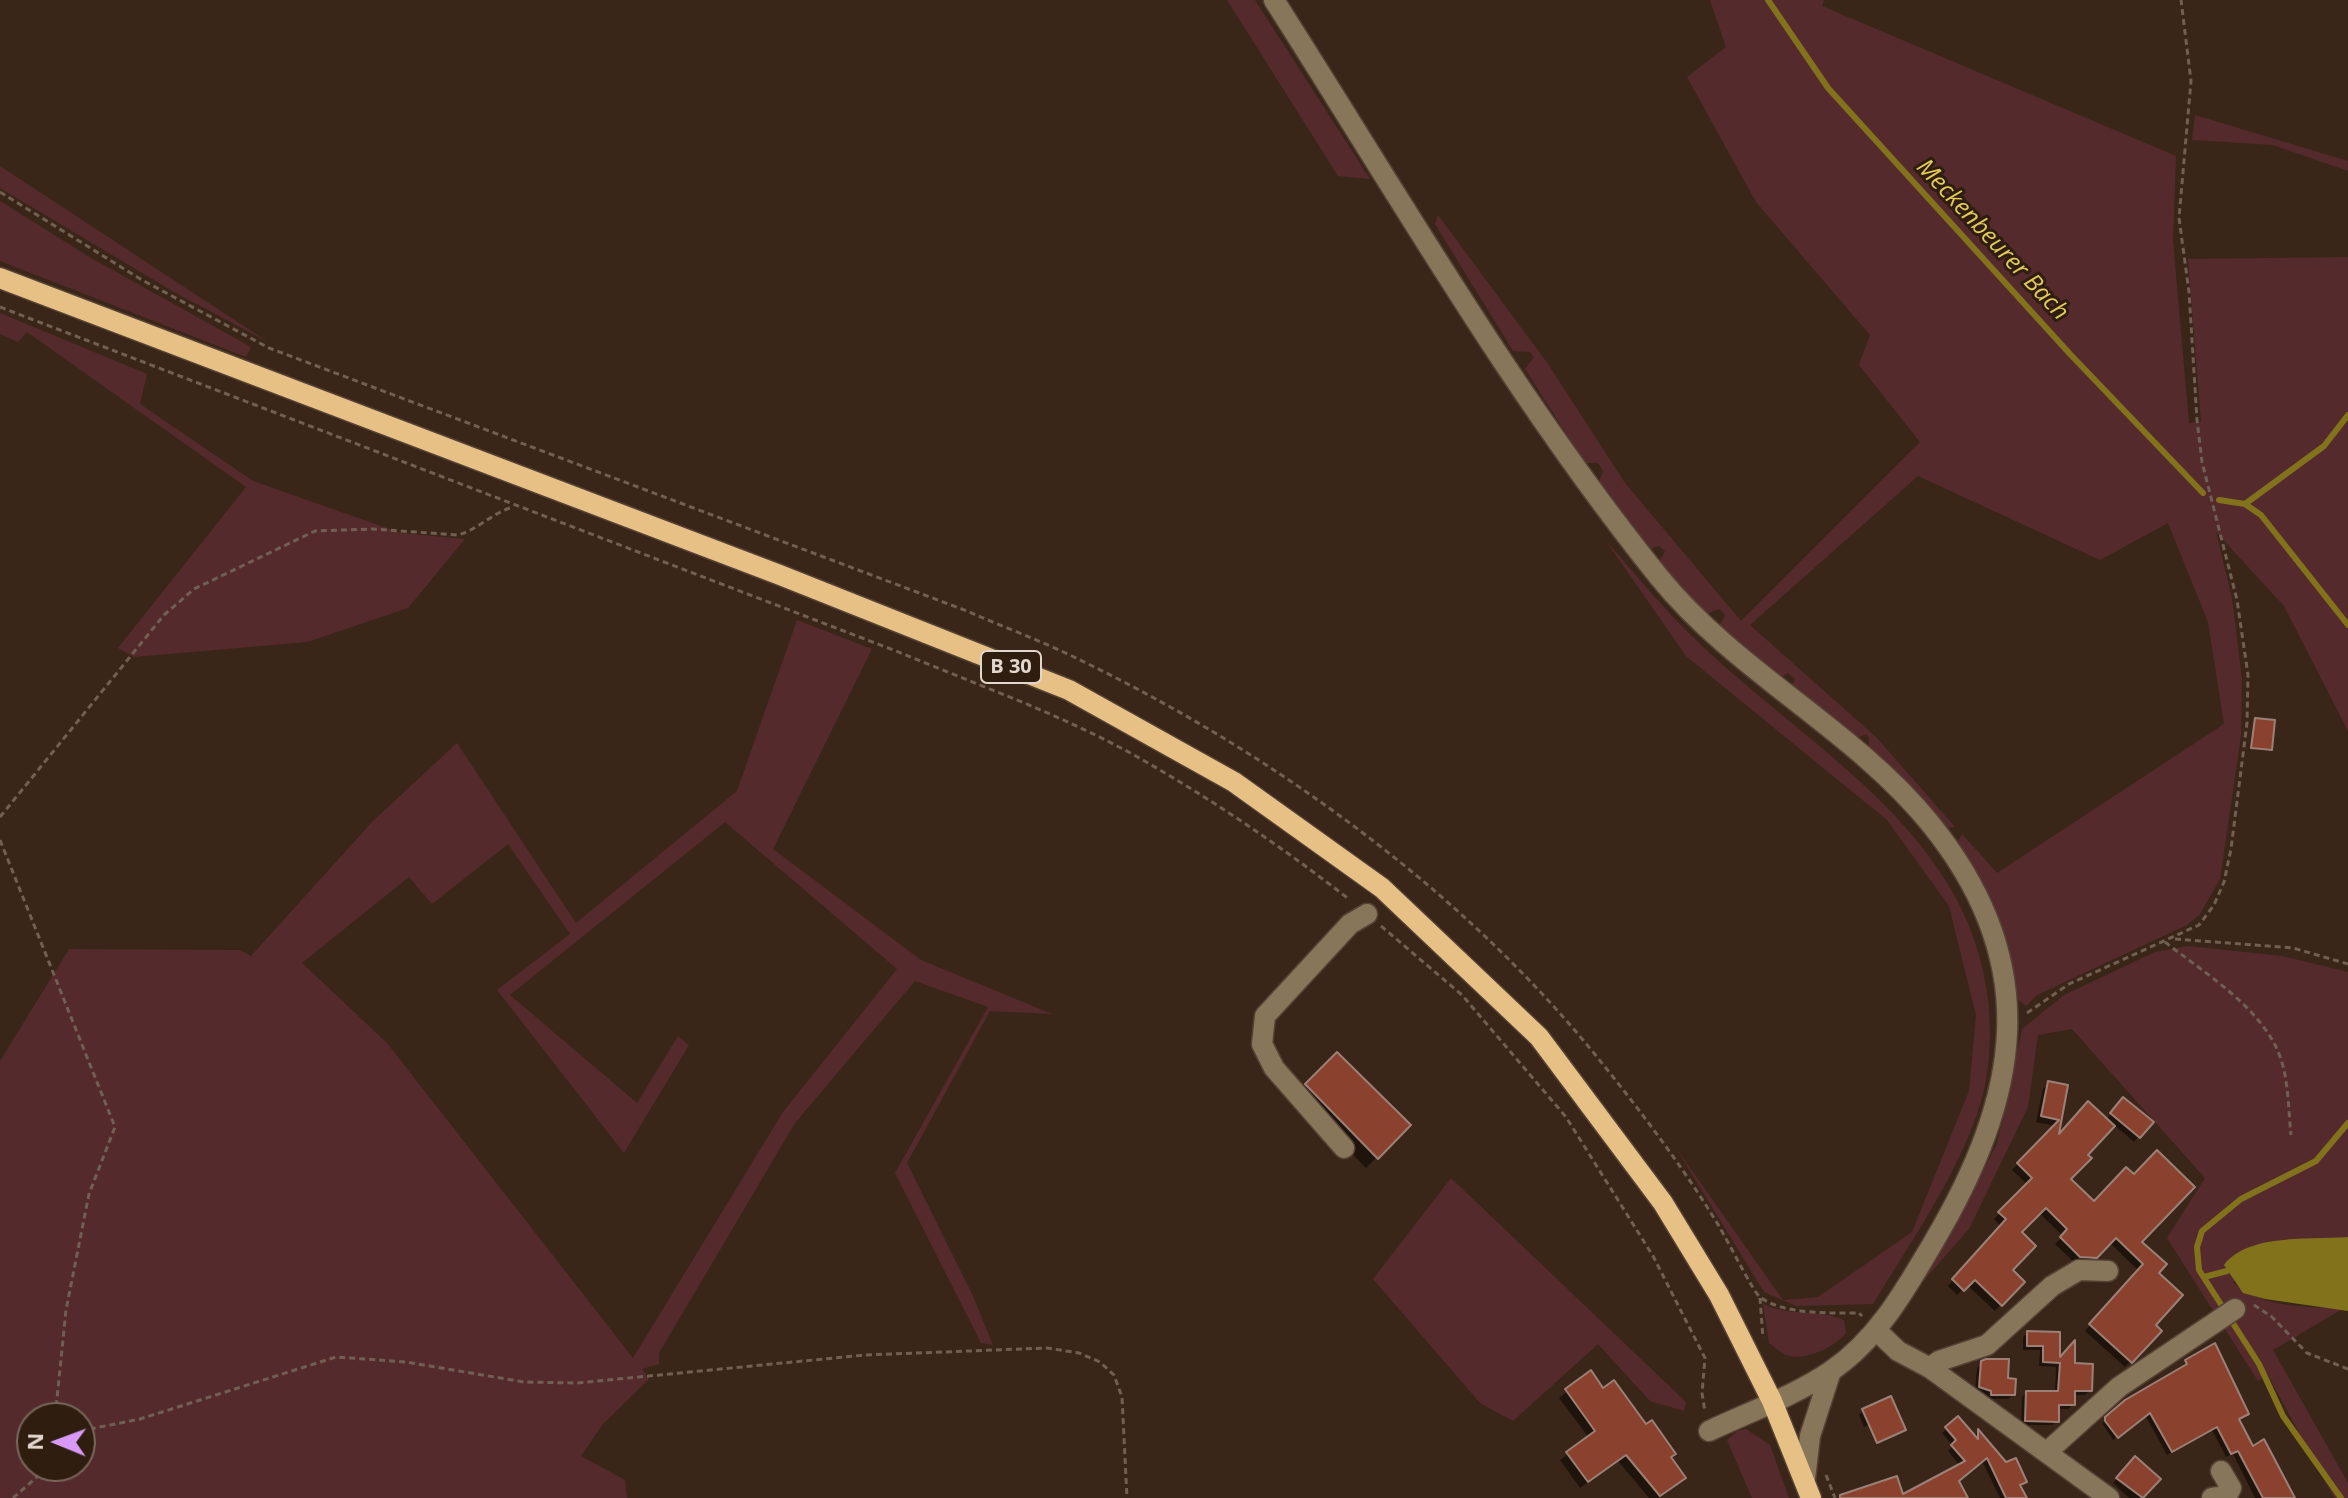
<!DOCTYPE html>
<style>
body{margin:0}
#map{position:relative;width:2348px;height:1498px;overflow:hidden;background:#3a2618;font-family:"Open Sans",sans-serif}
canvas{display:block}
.north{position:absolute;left:16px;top:1402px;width:80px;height:80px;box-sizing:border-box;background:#2f1d0f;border:2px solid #77675b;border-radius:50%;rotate:271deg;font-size:22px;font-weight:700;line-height:32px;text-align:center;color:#e3d6cd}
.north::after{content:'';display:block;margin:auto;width:28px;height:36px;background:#d99af7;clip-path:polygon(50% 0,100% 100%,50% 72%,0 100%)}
</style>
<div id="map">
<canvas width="2348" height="1498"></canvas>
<div class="north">N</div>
</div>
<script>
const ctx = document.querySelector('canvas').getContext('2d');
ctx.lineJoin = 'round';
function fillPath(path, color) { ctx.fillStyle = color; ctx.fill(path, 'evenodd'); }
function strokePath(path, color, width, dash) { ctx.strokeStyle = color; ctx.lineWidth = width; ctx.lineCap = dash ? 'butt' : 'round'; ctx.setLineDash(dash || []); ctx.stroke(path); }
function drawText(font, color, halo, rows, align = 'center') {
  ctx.font = font + ' "Open Sans",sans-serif'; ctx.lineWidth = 6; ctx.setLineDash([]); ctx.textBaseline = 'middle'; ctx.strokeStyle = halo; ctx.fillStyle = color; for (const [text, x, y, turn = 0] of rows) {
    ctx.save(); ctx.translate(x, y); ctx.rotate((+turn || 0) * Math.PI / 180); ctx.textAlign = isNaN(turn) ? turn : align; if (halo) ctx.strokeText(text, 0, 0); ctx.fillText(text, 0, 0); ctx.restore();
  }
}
const green = new Path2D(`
 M1227,0H1255L1370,179L1338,176Z
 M1710,0H1824L1822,6L2176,156L2173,241L2189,423L2201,422L2188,259L2348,257V731L2284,606L2216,532L2232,598L2242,680L2241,736L2220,879L2200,914L2187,925L2037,995L2026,1006L2018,1000C2005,936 1991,901 1955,846L1962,834L1997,873L2224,724L2208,622L2168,523L2100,560L1918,476L1750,625L1877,738L1955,827L1943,829L1869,752V738L1866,734L1855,739L1791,688L1795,679L1788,673L1780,678L1719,627L1725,615L1719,609L1706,614L1659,562L1665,551L1659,546L1649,549L1599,482L1603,471L1598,463H1585L1525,369L1534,357L1530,352L1513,351L1435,224L1438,215L1548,364L1625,483L1741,621L1920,442L1859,365L1870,335L1756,202L1687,77L1726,47Z
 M2195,115L2348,161V171L2273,145L2192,140Z
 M0,166L268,342L174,292L0,188Z
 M0,201L91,258L251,347L246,357L0,261Z
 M0,313L147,374L140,404L253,481L401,533L465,539L408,608L307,642L134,657L118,648L246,487L27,332L18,342L0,334Z
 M1606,541C1635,573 1663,609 1695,639C1806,748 1969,830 1988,1000C1992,1037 1990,1079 1977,1114C1953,1182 1910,1243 1873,1304L1796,1306L1764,1292L1676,1148L1783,1300L1818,1297L1912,1232L1969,1091L1976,1015L1949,906L1887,820L1686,656Z
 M797,620L872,649L773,849L921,960L1052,1014L990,1011L907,1163L973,1296L993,1345L981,1343L895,1173L988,1007L915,981L795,1123L659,1353V1364L642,1369L649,1379L603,1424L581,1456L625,1480L627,1498H0V1061L69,949L240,950L251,956L373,821L457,743L576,923L737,791ZM725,822L897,969L783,1112L633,1358L387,1043L302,963L409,877L432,904L508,844L570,934L497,990L624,1153L689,1045L678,1036L637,1103L510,995ZM80,1418V1466H32V1418Z
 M2188,946L2282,956L2348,972V1237L2261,1244L2233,1282C2259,1308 2308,1307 2344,1308L2273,1350L2348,1483V1498H2334L2268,1375L2258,1381L2167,1238L2205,1178L2072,1029L2038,1035L2028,1107L1969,1229L1924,1280L1997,1144L2022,1029L2064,995L2155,952Z
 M1451,1178L1686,1402L1684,1411L1650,1401L1598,1344L1513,1421L1480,1403L1373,1279Z
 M1763,1304C1791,1317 1820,1309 1844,1320L1846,1333C1835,1347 1804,1362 1786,1355C1780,1353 1774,1346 1769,1343Z
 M1746,1429L1770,1445L1789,1498H1752L1727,1440L1737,1431Z`);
const water = new Path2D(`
 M2348,1237V1311L2265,1299L2243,1293L2224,1265C2248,1233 2311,1240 2348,1237Z`);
const shadow = new Path2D(`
 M2255,720L2270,749L2268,751L2251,749Z
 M1337,1055L1409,1125L1366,1168L1296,1096Z
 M2049,1083L2066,1086L2055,1139L2106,1120L2118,1104L2151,1122L2134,1142L2113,1124L2085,1155L2068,1179L2139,1242L2156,1273L2153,1325L2159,1331L2125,1367L2085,1331L2139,1271L2109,1242L2089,1263L2074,1262L2055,1244L2063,1236L2038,1212L2019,1232L2010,1270L2022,1283L1995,1311L1967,1285L1957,1295L1948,1286L2001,1227L1994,1219L2028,1185L2012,1170L2055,1126L2036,1122L2043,1089Z
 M2028,1333H2058V1361L2073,1365L2090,1390L2085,1395H2073V1404L2068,1409H2057V1421L2052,1425H2021L2022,1397L2026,1393H2055L2056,1367L2039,1366L2040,1350H2023V1337Z
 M2214,1346L2246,1414L2238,1421L2252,1448L2291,1498H2255L2233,1454L2226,1457L2212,1430L2167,1455L2145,1415L2113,1440L2102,1423Z
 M1982,1363L2006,1380L2013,1395L2008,1399H1987L1975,1392L1977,1368Z
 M1590,1373L1603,1390L1646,1427L1683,1478L1658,1498H1649L1618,1461L1580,1488L1560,1460L1589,1438L1559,1398Z
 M1863,1411L1903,1430L1882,1442L1872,1423L1864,1427L1859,1415Z
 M1958,1419L1973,1437L1978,1432L2025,1482L2019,1487L2025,1498H2000L1982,1461L1957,1481L1964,1498H1913L1960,1466L1948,1451L1953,1446L1942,1433Z
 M2135,1458L2158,1479L2140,1498H2129L2113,1483Z`);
const stream = new Path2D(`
 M1768,0L1828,88L2070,354L2203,493
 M2219,500L2245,504L2261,515L2348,625
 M2245,504L2324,446L2348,415
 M2204,1277L2227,1271
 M2341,1498L2283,1416L2259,1364L2199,1270L2197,1247L2202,1231L2241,1199L2316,1161L2348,1123`);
const building = new Path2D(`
 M2255,718L2275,720L2272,750L2251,748Z
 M1337,1052L1411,1125L1378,1159L1305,1084Z
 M2048,1081L2068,1085L2059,1134L2088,1101L2115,1126L2088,1155L2092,1158L2071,1179L2094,1201L2126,1167L2134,1174L2157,1150L2195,1187L2142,1242L2167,1264L2159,1273L2183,1295L2156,1325L2162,1331L2132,1363L2089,1324L2143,1264L2116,1238L2097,1258L2080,1257L2060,1237L2067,1229L2046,1208L2022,1232L2036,1246L2013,1270L2025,1282L2002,1306L1975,1280L1964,1291L1952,1279L2006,1219L1998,1212L2032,1178L2017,1163L2059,1120L2041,1116Z
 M2123,1097L2154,1122L2140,1138L2110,1113Z
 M2027,1331L2060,1332V1357L2075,1340V1363L2093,1364L2092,1391H2075V1405H2059V1422L2025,1421L2026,1391H2058L2060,1363L2043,1362V1346H2027Z
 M2215,1343L2249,1414L2239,1419L2253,1446L2264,1439L2295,1498H2263L2238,1451L2231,1454L2217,1427L2172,1452L2150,1413L2118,1438L2105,1421V1417L2125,1400L2187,1364L2185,1360Z
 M1986,1359H2009L2008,1378L2016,1379L2015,1395H1991V1391L1979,1387L1981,1361Z
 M1591,1370L1603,1388L1614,1380L1646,1424L1652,1420L1676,1454L1671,1457L1686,1478L1660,1496L1626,1455L1588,1482L1566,1452L1595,1431L1565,1389Z
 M1891,1396L1906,1430L1877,1443L1862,1409Z
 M1958,1416L1978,1439V1429L2006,1462L2016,1458L2027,1482L2020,1485L2027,1498H2006L1987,1458L1959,1481L1968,1498H1840V1495L1897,1476L1903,1494L1965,1461L1951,1445L1956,1440L1945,1427Z
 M2135,1456L2161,1479L2143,1498L2116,1478Z`);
const path = new Path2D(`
 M0,192L142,280L269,348L967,611C1003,627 1042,641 1078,659C1269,751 1458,887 1593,1052C1636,1105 1678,1160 1714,1218C1723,1231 1752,1290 1759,1296C1780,1315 1833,1313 1859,1313L1862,1316
 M0,307L896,651C980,686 1069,717 1148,763C1219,804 1286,850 1350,900
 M0,817L164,615L194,589L315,531L373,529L458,535C479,529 492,513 513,507
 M0,840L115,1127L89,1194L66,1310L55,1418
 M1381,926L1462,995L1566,1117L1653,1256L1705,1358L1702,1393L1705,1412
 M2175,939L2293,948L2348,964
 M2165,942C2203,972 2256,1004 2277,1049C2289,1075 2288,1108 2291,1135
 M2027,1013L2069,984L2199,925L2214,905L2224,882L2231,849L2247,723L2248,675L2237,600L2202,462L2197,420L2189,292L2179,218L2191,81L2181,0
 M1760,1298L1763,1338
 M2254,1305L2272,1317L2307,1353L2348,1369
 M80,1431L140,1419L336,1357L406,1362L524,1382L577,1383L865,1355L1047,1348L1079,1353L1100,1362L1114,1375L1122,1397L1127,1498
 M1826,1475L1835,1498
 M13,1498L36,1478L41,1466`);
const minor = new Path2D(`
 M1274,0C1398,194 1514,397 1659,577C1736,672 1852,728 1929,822C2045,964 2020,1096 1933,1243C1905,1290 1878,1339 1831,1371C1794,1396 1749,1412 1709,1431
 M1344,1148L1274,1068L1262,1044L1265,1016L1350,924L1367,914
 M1876,1330L1898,1351L1930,1368L2109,1498
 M1930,1368L1939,1361L1987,1345L2052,1286L2079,1270L2108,1271
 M2047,1452L2119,1387L2235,1309
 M1805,1479L1810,1436L1831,1371
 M2212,1498L2227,1496L2231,1488L2221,1471`);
const major = new Path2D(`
 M0,278L780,575L1069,690L1234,782L1382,888L1539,1037L1663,1203L1719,1295L1772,1401L1811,1498`);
const shields = [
 [1011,667,60]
];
const shieldNames = [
 ["B 30",1011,667]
];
const waterNames = [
 ["Meckenbeurer Bach",1992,240,47]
];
fillPath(green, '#552a2d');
fillPath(water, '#83721c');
fillPath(shadow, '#0007');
strokePath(stream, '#83721c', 6);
fillPath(building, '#8a422e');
strokePath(building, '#9c8077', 2);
strokePath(minor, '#554235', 23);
strokePath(major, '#554235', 23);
strokePath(path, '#715f53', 3, [6, 4]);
strokePath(minor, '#88765a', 20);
strokePath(major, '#e7c085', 20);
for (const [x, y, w] of shields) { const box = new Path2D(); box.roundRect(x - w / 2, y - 16, w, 32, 6); ctx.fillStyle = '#2f1d0f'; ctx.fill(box); strokePath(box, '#e3d6cd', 2); }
drawText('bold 20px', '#e3d6cd', null, shieldNames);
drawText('italic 24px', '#e1ca5a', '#2f1d0f', waterNames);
</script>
